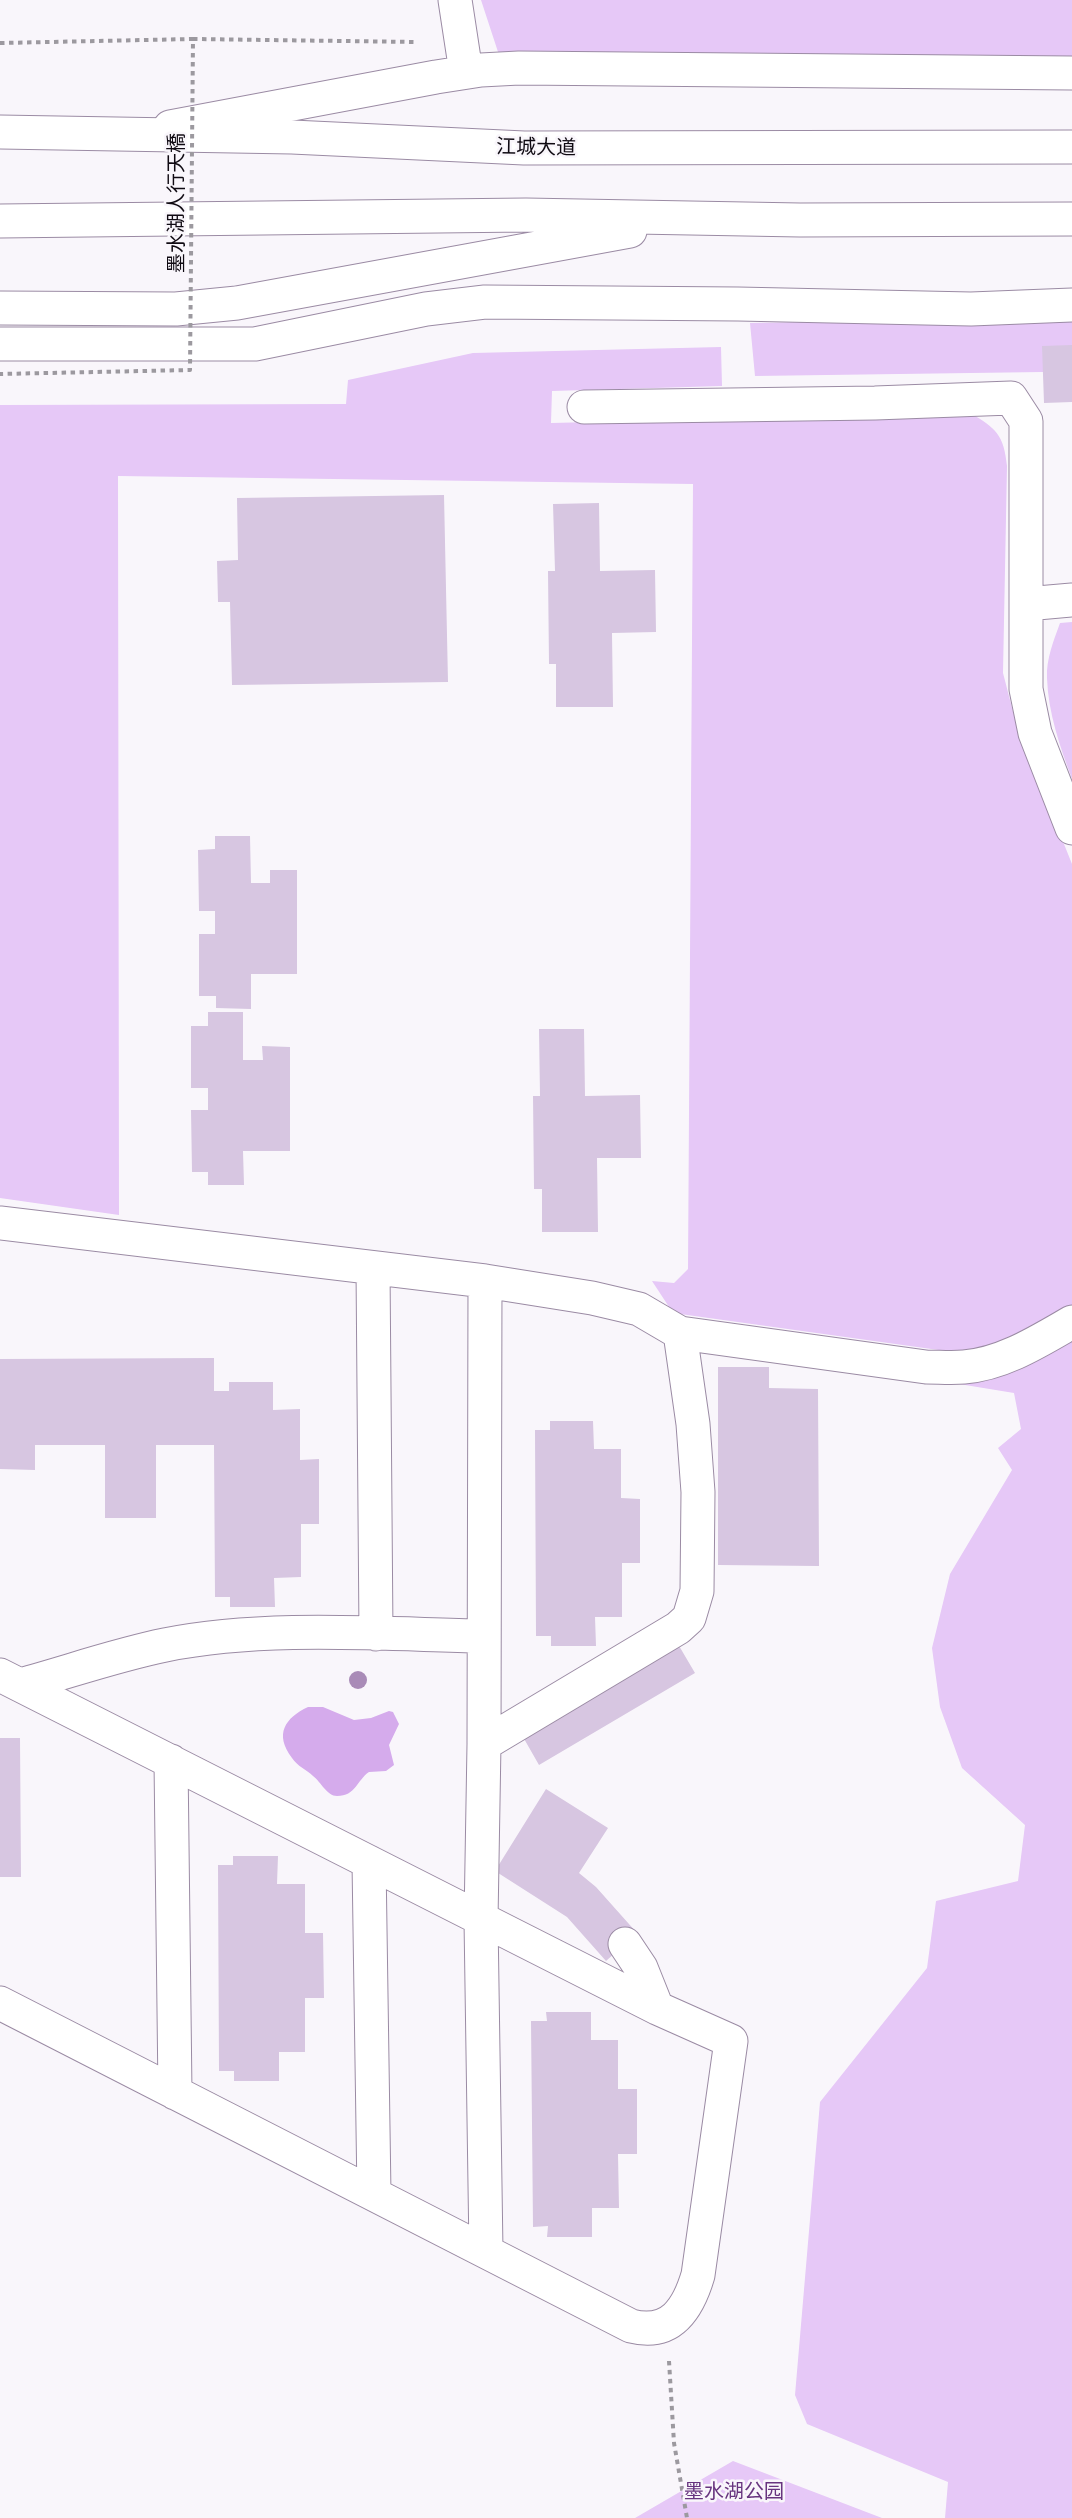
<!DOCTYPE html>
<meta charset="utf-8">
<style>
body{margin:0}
canvas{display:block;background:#f9f6fb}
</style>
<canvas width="1072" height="2518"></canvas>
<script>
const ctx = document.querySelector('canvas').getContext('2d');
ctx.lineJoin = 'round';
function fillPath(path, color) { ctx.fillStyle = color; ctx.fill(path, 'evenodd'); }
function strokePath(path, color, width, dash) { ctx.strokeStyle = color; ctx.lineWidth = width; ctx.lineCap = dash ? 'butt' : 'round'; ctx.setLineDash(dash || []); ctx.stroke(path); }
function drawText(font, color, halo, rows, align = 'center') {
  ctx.font = font + ' "Exo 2","Noto Sans SC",sans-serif'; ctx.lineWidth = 5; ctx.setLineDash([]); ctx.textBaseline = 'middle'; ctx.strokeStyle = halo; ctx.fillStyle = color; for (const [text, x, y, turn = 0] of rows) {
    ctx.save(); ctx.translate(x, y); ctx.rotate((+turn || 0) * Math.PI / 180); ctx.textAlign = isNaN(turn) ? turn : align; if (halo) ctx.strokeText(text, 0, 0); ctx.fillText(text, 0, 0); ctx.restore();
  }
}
const green = new Path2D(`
 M481,0H1072V56L499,55Z
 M1072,317V345L1043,372L755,376L750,323Z
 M721,347L722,386L552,391L551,423L970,413C996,428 1004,435 1007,466L1003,673L1017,727L1072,864V1311L1022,1339L960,1353L673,1313L652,1281L674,1283L688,1269L693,484L118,476L119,1215L0,1198V405L346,404L348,380L473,353Z
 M1072,622V779C1060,747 1048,712 1047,678C1046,659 1054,640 1060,623Z
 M1072,1333V2518H945L948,2482L807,2424L795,2395L820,2102L927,1968L936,1901L1018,1881L1025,1825L962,1768L940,1707L932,1648L950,1574L1012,1470L998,1448L1021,1429L1014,1393L959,1384Z
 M733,2461L882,2518H635Z`);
const water = new Path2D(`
 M308,1707H323L354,1720L371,1718L389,1711L393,1712L399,1724L389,1745L394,1765L386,1771L369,1772C357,1780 356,1796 337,1796C327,1796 321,1782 313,1776C307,1770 297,1766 292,1758C274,1734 285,1718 308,1707Z`);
const building = new Path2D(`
 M1072,345V402L1044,403L1042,346Z
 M444,495L448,682L232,685L230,602H218L217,561L238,560L237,498Z
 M599,503L600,571L655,570L656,632L612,633L613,707H556V664H549L548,571H555L553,504Z
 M215,836H250L251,883H270V870H297V974H251V1009L216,1008V996H199V934H215V911H199L198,850L215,849Z
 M208,1012H243V1060H263L262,1046L290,1047V1151H243L244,1185H208V1172H192L191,1110H208V1088H191V1026H208Z
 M539,1029H584L585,1096L640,1095L641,1158H597L598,1232H542V1189H534L533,1096H540Z
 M214,1358V1391H229V1382H273V1410L300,1409V1460L319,1459V1524H301V1577L274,1578L275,1607H230V1597H215L214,1445H156V1518H105V1445H35V1470L0,1469V1359Z
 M718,1367H769V1388L818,1389L819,1566L718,1565Z
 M550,1421H593L594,1449H621V1498L640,1499V1563H622V1617H595L596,1646H551V1636H536L535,1430H550Z
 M675,1639L695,1673L539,1765L519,1730Z
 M0,1738H20L21,1877H0Z
 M546,1789L608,1828L579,1873L596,1887L637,1933L606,1961L567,1917L495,1871Z
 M233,1856H278L277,1884H305V1933H323L324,1998H305V2052H279V2081H234V2071H219L218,1865H233Z
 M546,2012H591V2040H618V2089H637V2154H618L619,2208H592V2237H547L548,2226L533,2227L531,2021H547Z`);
const path = new Path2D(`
 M193,39L417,42
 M669,2361L674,2443L687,2518`);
const minor = new Path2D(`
 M455,0L466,72
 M170,127L436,77L481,70L519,68L1072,73
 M0,344H255L426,309L485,302L738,304L971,309L1072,305
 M584,407L875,403L1011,398L1026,421V689L1035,733L1072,828
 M1026,604L1072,600
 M0,1223L485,1281L592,1298L639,1309L680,1333L693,1424L698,1492L697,1591L689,1618L678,1628L484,1744
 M373,1268L376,1634
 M485,1281L484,1744L481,1920L486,2251
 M680,1333L926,1367C939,1367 952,1368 964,1367C1003,1364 1039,1341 1072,1322
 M0,1675L657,2008L731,2041L698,2275C688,2309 671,2336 631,2326L0,2003
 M20,1685C68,1672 116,1655 165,1645C265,1625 381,1634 482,1636
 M171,1761L175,2093
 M369,1862L374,2194
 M625,1944L641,1968L657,2008`);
const highway = new Path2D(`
 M0,132L292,137L524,148L1072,147
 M0,221L526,215L800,220L1072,219
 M0,308L176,309L237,303L630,231`);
const pathBridge = new Path2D(`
 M0,43L193,39L190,370L0,374`);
const trees = [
 [358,1680]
];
const streetNames = [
 ["江城大道",536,147,1],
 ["墨水湖人行天橋",176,203,-90]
];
const parkNames = [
 ["墨水湖公园",734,2491]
];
fillPath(green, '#e6c8f7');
fillPath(water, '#d5abec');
fillPath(building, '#d7c6e1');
strokePath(minor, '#9b8ba4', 35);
strokePath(highway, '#9b8ba4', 35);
strokePath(path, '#9c999f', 4, [4.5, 4.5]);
strokePath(minor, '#fff', 33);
strokePath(highway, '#fff', 33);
strokePath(pathBridge, '#9c999f', 4, [4.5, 4.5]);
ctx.fillStyle = '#a98bb7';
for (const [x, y] of trees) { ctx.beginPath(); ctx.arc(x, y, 9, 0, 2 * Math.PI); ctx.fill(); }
drawText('20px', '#0f0a12', '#f9f6fb', streetNames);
drawText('20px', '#67347f', '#f9f6fb', parkNames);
</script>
